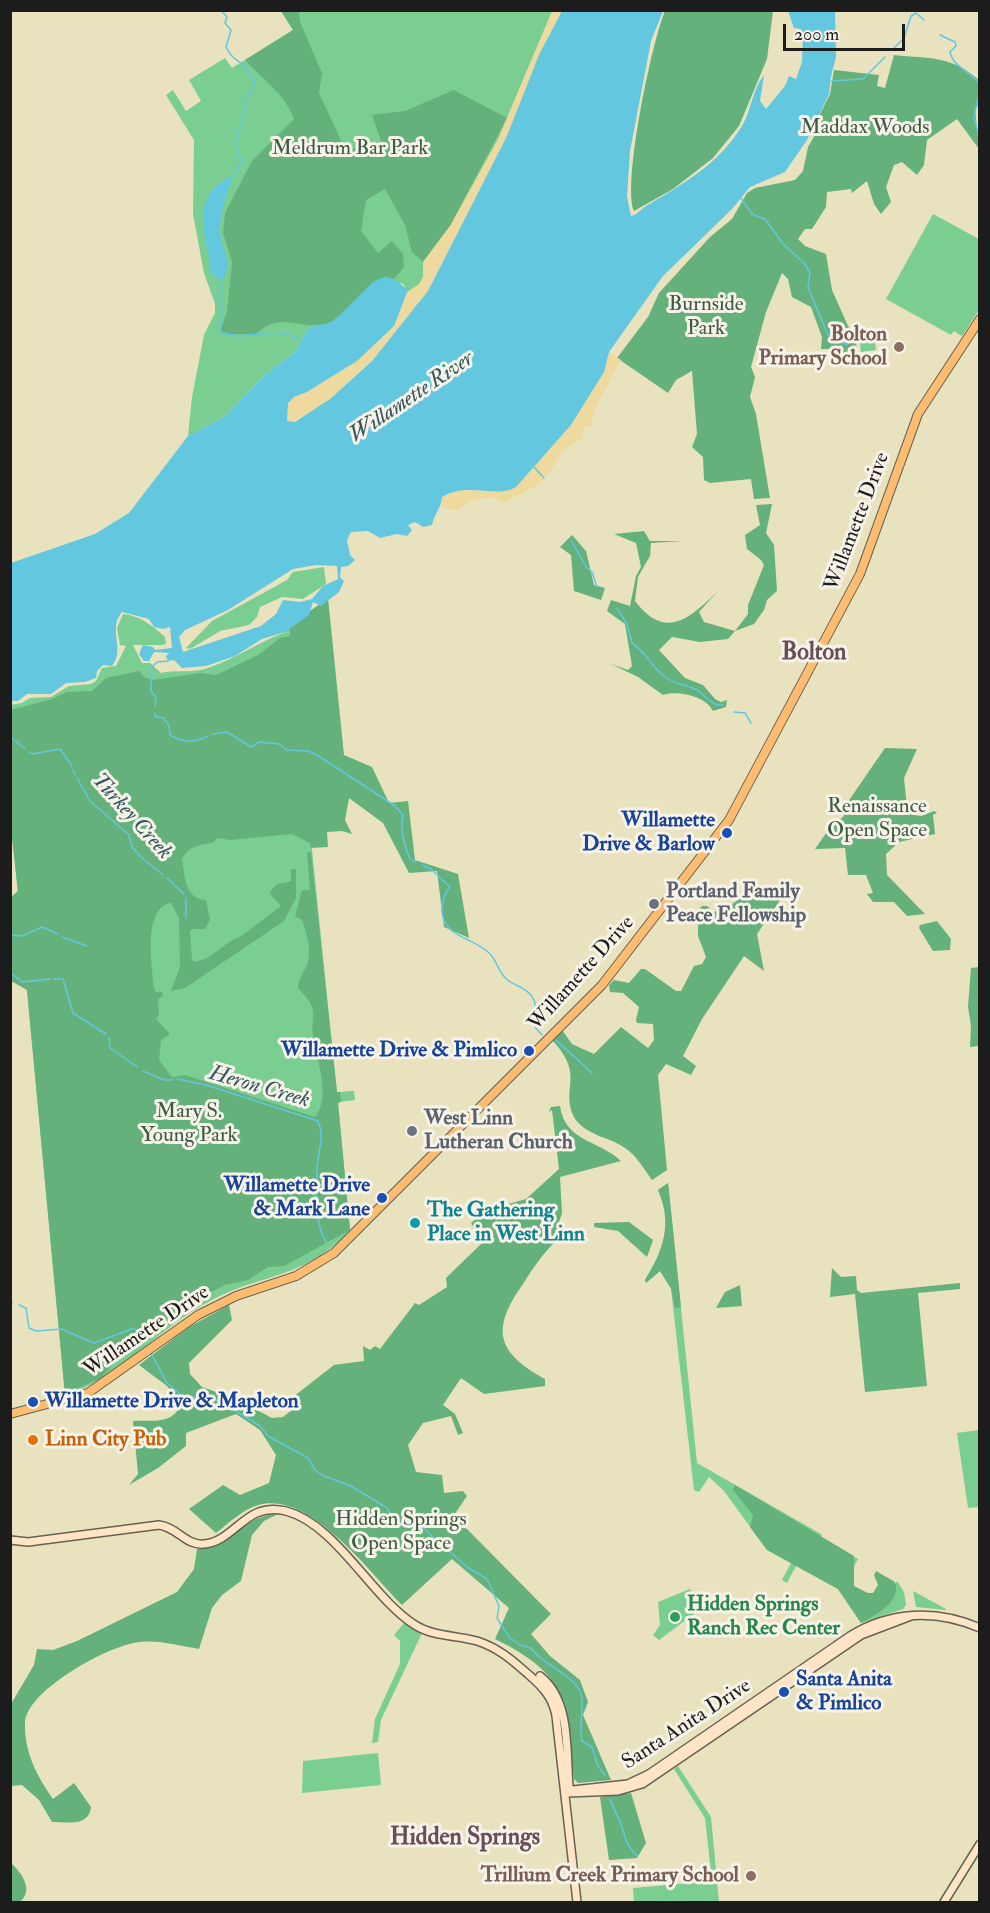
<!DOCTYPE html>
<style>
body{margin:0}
#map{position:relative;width:990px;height:1913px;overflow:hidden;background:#e9e2bf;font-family:"IM FELL Double Pica",serif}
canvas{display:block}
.frame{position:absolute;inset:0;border:12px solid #1c1c1c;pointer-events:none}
.scale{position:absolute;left:783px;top:24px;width:122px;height:27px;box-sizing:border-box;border:3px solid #1c1c1c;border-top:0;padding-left:8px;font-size:18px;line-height:21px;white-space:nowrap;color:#1c1c1c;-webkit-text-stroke:4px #f7f3e8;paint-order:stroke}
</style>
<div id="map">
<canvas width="990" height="1913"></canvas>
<div class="frame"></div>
<div class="scale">200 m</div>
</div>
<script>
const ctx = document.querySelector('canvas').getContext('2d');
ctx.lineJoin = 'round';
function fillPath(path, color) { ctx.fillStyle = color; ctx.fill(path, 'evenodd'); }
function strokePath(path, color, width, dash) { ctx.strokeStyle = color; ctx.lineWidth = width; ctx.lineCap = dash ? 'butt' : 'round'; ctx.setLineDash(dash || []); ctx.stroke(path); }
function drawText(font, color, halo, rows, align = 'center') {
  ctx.font = font + ' "IM FELL Double Pica",serif'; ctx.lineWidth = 6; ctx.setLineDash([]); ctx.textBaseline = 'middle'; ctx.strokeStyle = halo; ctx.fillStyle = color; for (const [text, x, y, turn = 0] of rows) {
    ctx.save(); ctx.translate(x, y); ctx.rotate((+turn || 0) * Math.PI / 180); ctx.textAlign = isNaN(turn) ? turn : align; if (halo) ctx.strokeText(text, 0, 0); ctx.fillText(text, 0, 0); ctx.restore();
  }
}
const green = new Path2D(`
 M281,11H562L539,55L507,136L414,311L407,290L402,283L313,326L306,332L296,351L265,375L224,417L188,436L192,397L204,335L215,313V304L204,273L193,214L194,140L166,95L173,90L186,111L201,101L189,80L225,58L232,68L293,30Z
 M933,214L979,239V310L962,336L954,331L951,335L886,299Z
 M874,333L876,350L861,352L859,335Z
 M324,567L326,584L303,599L282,597L260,607L257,617L249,625L220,631L190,649L186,648L212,621L287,580L293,572Z
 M123,614C141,616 153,626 165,637L166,644L162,645H133L142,663H150L161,673C177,669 190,674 208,668C235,659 258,642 286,632L289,626L337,1092L354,1091L355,1100L338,1102L350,1230C306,1279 262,1273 210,1301C158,1328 121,1377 65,1396L11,821L10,705L22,703L30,698L51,697L69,686L91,684L96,681L102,668L116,666L126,646L120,645L117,628Z
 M668,1183L697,1463L821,1534L822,1539L858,1559L842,1588L881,1610L897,1581L904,1592L906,1605L903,1609L861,1623L838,1589L796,1566L787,1583L782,1580L791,1563L767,1550L724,1491L709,1477L699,1492L694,1490L671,1289L660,1271L646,1283L645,1280C664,1248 674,1227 658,1190Z
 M979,1430V1507L968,1508L957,1433Z
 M690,1589L702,1608L659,1640L653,1635L660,1625L658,1602Z
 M913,1591L946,1609V1610L916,1607Z
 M404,1623L422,1633L381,1720L378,1742L372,1743L375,1719L400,1664V1641L394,1635Z
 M378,1753L381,1785L302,1793L303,1761Z
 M678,1766L711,1817L719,1902H634L633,1888L712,1881L705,1818L674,1769Z`);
const forest = new Path2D(`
 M281,11H299L300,22L322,73L319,93L345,149L370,147L381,141L372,115L405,111L454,90L507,118L450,226L423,262L412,252L405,225L385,189L366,200L361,231L378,253L392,241L403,254L404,267L394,279L384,277C370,289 343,319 326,324C297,331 282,310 256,334H224L220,331L227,312L232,262L223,233L225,213L252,161L294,119C287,96 262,79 245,60L293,30Z
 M665,11H773L767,59L739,126L713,158L673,189L634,211C622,184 652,41 665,11Z
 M894,55C931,59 950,55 979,80V105L975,108L979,149L957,119L927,140L924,165L917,175L902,162L894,165L886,187L891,202L881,214L874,204L867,181L852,193L851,189L827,192L826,207L812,229H805L798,239L805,246L826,254L832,290L848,326L855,333L858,362H850L840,354L839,349H821L822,337L811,307L792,297L788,279L782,273L766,312L751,367L755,377L750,397L756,414L770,498L754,499L751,479L710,483L704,480L703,457L692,447L697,434L692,371L676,380L668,393L617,358L648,317L659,293L710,237L732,219L747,193L755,188L795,180L803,171L808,147L820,126L819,116L830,94L834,70L879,75L877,86L885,88Z
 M772,504L766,533L774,545L777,591L767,600L764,610L754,624L735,631L728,639L700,642L672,637L659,650L685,678L703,685L715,699L721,702L727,700L726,707L713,711C706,696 677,690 663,695L638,677L611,664L628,670L632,666L625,624L607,611L611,600L630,606L636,576L641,567L636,543L614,534L644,531L650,541H683L651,543L650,556L638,577L635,601C665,640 688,620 717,592L699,612L704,622L735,631L748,614V605L764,565L761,560L747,549L745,535L760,525L756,505Z
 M572,535L586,551L594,585L605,588L601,600L574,591L571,555L560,547Z
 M328,598L344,755L372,767L389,803L408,801L415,860L458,874L469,938L444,927L437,871L409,873L383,823L349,798L345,820L352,834L342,831L327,832L328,847L311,848L310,843L292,834L230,840L217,838L214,842C200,846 190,844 182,859C185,875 184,899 206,900L210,920L205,929H192L190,932L192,960L196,962C214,958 224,942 240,937L281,906L270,894C276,880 280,885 291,881V869H296V898L284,921L185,988L171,991L180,967L179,918L171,903C142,908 152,965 154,988L156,992H162L163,996L158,999L159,1015L156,1019L170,1034L161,1040L159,1060L172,1077L185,1075L315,1117C332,1096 316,1059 313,1035C311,1025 315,1016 312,1007C310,1000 303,994 298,988C299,977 303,974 307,965C312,950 307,934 302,920L295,916L302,890H310L307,853L311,852L337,1092H340L341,1102L338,1103L350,1230L284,1266L268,1267L248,1280L225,1285L213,1291L188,1295L187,1306L182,1312L160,1321L137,1345L115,1362L101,1378L65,1394L27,990L11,981L10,898L18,891L10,821L11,710L52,699L67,692L92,691L106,678L139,671L144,677L153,680L200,673L216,675L258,655L280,638L290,636L289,626Z
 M885,748L917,749L904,778L907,807L914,815L921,816L934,811L937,813L933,815L935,834L899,842L886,854L887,875L925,914L907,916L894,902H873L867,894L873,893L866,875H848L845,848L815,849L829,829L844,816L843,809Z
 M789,887L757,934L764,971L744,956L702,1019L683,1056L696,1066L691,1075L666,1064L658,1075L667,1170L652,1180C644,1169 637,1156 625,1148C610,1137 584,1135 574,1117C560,1088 586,1076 552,1040L562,1030L572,1044L594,1054L621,1027L648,1048L654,1040L653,1024L637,1023L636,1020L639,1007L623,993L610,992L609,985L614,980L629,983L641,969H645L676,991H681L694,966L702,964L706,957L698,936V910L702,906H707L714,912C728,909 738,899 751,892C761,887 777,889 789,887Z
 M937,921L951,939L950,950L933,951L919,928L920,925Z
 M979,967V1046L970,1047L971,1026L968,1007L971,968Z
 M560,1106C565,1142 599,1140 621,1161L560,1177L562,1213L558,1225L560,1237C545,1251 534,1266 523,1284C491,1329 496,1352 545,1379V1386L484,1394L461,1378L443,1405L455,1414L463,1433L458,1435L451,1416L423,1423L408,1445L416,1472L442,1475L444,1493L463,1491L467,1496L450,1521L467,1529L551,1614L531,1634L550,1656L580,1680L588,1702L583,1715L611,1780L578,1783L574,1779C566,1704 571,1676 495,1639L509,1608L452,1559L402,1605C369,1572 310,1490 258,1505C242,1510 229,1523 216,1533L189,1509L223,1485L240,1495L269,1483L276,1455L260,1430L236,1414L186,1433V1446L158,1468L129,1485L138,1474L133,1421C153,1420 174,1425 181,1403L167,1386L139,1365L189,1327L229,1305L232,1320L189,1363L190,1374L202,1387L236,1399L272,1418L283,1417L297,1406L293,1397L334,1365L364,1361L363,1346L370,1350L375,1346L380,1349L415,1303L419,1305L447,1287L446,1278L483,1242L471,1223L499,1200L505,1205L526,1199L559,1169L552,1110L549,1112L551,1107Z
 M668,1183L669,1191L681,1307L675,1308L671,1288L660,1271L646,1283L645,1280C663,1251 673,1224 658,1190Z
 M629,1222L653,1240L647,1257L618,1231L594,1227V1223Z
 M832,1268L841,1277L856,1276L857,1290L861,1293L960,1283V1289L918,1293L927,1386L865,1392L855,1294L830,1297Z
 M740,1285L742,1306L716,1308L725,1292Z
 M735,1485L854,1556V1586L868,1593H873L878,1585L874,1575L876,1571L895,1582C902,1602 875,1615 861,1623L838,1589L767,1550L750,1527L753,1515L733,1490Z
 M278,1514L264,1521L252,1535L241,1581L222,1595L212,1608L199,1649C180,1646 160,1640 140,1642C111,1644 26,1690 25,1723C24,1752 37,1776 53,1799L74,1783L91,1807C89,1827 67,1822 52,1822L39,1800L22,1785L11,1786V1704L34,1665L37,1649L53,1650L77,1641L177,1592L194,1569L197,1549C229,1548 245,1514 278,1514Z
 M631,1793L646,1843L637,1858L609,1860L600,1797Z
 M11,1863C22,1873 34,1890 20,1902H11Z`);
const sand = new Path2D(`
 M552,11H562L539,55L507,136L428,291L371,361L322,406L290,423L287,421L288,403L294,397L307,392L357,361L394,326L404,294L419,284L423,277V262L450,226L498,139Z
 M609,352L622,361L618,365L595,409L591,426L584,427L581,440C556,449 559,466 542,481C531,491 516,495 504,503L490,497L470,501L457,511L441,507L442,497L459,490L501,491L516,487L571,425L604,372Z`);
const water = new Path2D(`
 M562,11H663L651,41L630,151L627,197L631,216C638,214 640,210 646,206C683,184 719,164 742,126C752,109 752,90 764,75L760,101L766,109L785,86L789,76L796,79L802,62L803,33L801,29L794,28L788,11H835L836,57L831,76L829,94L807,140L785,172L750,187L732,209L663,276L609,352L604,372L571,425L516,487C497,499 468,481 442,497C441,509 434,514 432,525L423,527L415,522L408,525L412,530L407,536L397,534L380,538L368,531L351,532L347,540L350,555L355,560L348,566L341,567L340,577L344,581L339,592L321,606L313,602L309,615L285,632L262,639L235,656L206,666L182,668L174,660L168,661L166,656L169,653L154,652L149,661H144L139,654L143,645L153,647L155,650L172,648L170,627L163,629L154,627L149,619L122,612C107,629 126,649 112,666L103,665L97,671L96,678L85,682L66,683L51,694H27L18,701H11V563L95,534L129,513L188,436L224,417L265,375L296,351L306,332L313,326L329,323L339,316L373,282L384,277L394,279L408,290L394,326L357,361L307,392L294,397L288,403L287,421L295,422L330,399L372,361L428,291L507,136L539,55ZM316,565L337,566L338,579L323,586L312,599L300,602L283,600L276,614L261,626L183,652L179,637L185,630L228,610L293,569Z
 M233,176C227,192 220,211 220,229C220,247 235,263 222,280L212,275C209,269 210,263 209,257C202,224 195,191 233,176Z`);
const stream = new Path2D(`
 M221,10L227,17L225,23L231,30L226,47C234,63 240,59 246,69C250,74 249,77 255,81L253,89L246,98C246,120 229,141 242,162L232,177
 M940,35L955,42L956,46L950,52C953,67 971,72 980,84
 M894,48L904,38L911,16L916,13L924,20
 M831,81L863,79L885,57
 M980,89L974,117L980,141
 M740,197L752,214L765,219L784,245L804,263L810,272L808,288L828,335L847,345
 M220,280V331C242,344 273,324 302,340
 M534,467L544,478
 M571,540L586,567L592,572L597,587
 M617,608L627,624L632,643C646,652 651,666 664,676C673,684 685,684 695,689C706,694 709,706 723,705
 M155,706L156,697L151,691V668L157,662L168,661
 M734,712L745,713L751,723
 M155,713V716L163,718L169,725L170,735C183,743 194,743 208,736
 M212,734L227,732L251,747L259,742L279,744L287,750L308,751L317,755L395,806L403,815C400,832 404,844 410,859L416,862
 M10,736L25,749
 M29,752L32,754L60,749L72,766
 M73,770L75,775
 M77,778L90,801L129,835L132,847L141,857L163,875
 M422,865L431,869L450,887C444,895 441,902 442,912C445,939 475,937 491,955C498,963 499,975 509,981C518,987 529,989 534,1000C537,1007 534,1019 535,1027L542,1035
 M167,878L184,894
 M186,918V898
 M10,935L22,936L42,927L58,934
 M62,937L87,946
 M10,972L22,982L50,979
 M54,979H63L73,1013L106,1034
 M109,1037L110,1048L137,1067
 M556,1040L592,1073
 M143,1071L164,1080H173
 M177,1079L206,1085L318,1121C325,1138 318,1151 317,1168C316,1192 314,1222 326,1242
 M11,1302L12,1303
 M19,1305L26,1308L29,1328L36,1331L61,1329L94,1343L134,1328L146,1339
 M151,1353L167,1383L181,1395L220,1401L260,1426L268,1436L308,1458L315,1470L322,1475L351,1486L387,1508L395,1522L423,1528L467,1567L487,1579L499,1606L497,1618L509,1637L520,1645L531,1648C543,1666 581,1677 582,1699C583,1713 579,1726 582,1741L592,1747L598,1766L605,1775
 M610,1799C612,1807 615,1810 618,1817C627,1834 621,1839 637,1856`);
const secondary = new Path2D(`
 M10,1540L28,1542L159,1525C177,1527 186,1546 204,1544C236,1541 245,1501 286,1511C336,1524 372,1598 415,1625C434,1637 456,1635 477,1641C499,1648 513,1661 529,1675C543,1687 553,1698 556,1716L577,1902
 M540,1676C571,1700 566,1750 569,1786L567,1793
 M567,1793L573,1790L628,1784L649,1774L850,1636C890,1611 936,1609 980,1628
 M567,1793L618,1791L642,1784L861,1635L911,1616
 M944,1902L980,1844`);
const primary = new Path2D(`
 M10,1414L88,1393L198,1315L236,1296L296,1276L334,1253L602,985L729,820L860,574L918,414L980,319`);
const markers = [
 [899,347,6,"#8d6e63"],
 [727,833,6,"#1a4fb4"],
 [654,904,6,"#6b7280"],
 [529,1051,6,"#1a4fb4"],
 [412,1131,6,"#6b7280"],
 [382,1198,6,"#1a4fb4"],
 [415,1223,6,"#0f9aa8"],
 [33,1402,6,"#1a4fb4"],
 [33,1440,6,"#e8710a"],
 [675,1617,6,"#2e9e5b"],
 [784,1692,6,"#1a4fb4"],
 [751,1876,6,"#8d6e63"]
];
const parkNames = [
 ["Maddax Woods",865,128],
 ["Meldrum Bar Park",350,149],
 ["Burnside",706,305],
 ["Park",706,329],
 ["Renaissance",877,807],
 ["Open Space",877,831],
 ["Mary S.",189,1112],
 ["Young Park",189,1136],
 ["Hidden Springs",401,1520],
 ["Open Space",401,1544]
];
const educationNames = [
 ["Bolton",887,335],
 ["Primary School",887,359],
 ["Trillium Creek Primary School",739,1876]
];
const streetNames = [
 ["Willamette Drive",858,522,-69],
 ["Willamette Drive",582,974,-48],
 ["Willamette Drive",147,1332,-34],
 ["Santa Anita Drive",687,1725,-33]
];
const transitNames = [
 ["Willamette",715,821],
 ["Drive & Barlow",715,845],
 ["Willamette Drive & Pimlico",517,1051],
 ["Willamette Drive",370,1186],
 ["& Mark Lane",370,1210],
 ["Willamette Drive & Mapleton",45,1402,"left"],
 ["Santa Anita",796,1680,"left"],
 ["& Pimlico",796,1704,"left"]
];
const worshipNames = [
 ["Portland Family",666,892],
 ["Peace Fellowship",666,916],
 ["West Linn",424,1119],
 ["Lutheran Church",424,1143]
];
const cultureNames = [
 ["The Gathering",427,1211],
 ["Place in West Linn",427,1235]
];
const foodNames = [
 ["Linn City Pub",45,1440]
];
const leisureNames = [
 ["Hidden Springs",687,1605],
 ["Ranch Rec Center",687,1629]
];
const waterNames = [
 ["Willamette River",412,398,-34],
 ["Turkey Creek",131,817,48],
 ["Heron Creek",259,1088,16]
];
const quarterNames = [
 ["Bolton",814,654],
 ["Hidden Springs",465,1839]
];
fillPath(green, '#7bce91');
fillPath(forest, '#64b17b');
fillPath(sand, '#eeda9e');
fillPath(water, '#62c7df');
strokePath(stream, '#62c7df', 1.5);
strokePath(secondary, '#646155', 10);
strokePath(primary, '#646155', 10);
strokePath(secondary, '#ffe4c6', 7);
strokePath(primary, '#febc70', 8);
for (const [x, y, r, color] of markers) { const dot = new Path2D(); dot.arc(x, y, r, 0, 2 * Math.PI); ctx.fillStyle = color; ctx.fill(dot); strokePath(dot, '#f7f3e8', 2); }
drawText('21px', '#3d5a45', '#f7f3e8', parkNames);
drawText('bold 21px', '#785e54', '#f7f3e8', educationNames, 'right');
drawText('21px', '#1c1c1c', '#f7f3e8', streetNames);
drawText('bold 21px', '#164399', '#f7f3e8', transitNames, 'right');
drawText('bold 21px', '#5b616d', '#f7f3e8', worshipNames, 'left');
drawText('bold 21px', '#0d838f', '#f7f3e8', cultureNames, 'left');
drawText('bold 21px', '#c56008', '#f7f3e8', foodNames, 'left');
drawText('bold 21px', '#27864d', '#f7f3e8', leisureNames, 'left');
drawText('italic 22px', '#345860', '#f7f3e8', waterNames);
drawText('bold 24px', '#664f59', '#f7f3e8', quarterNames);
</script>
